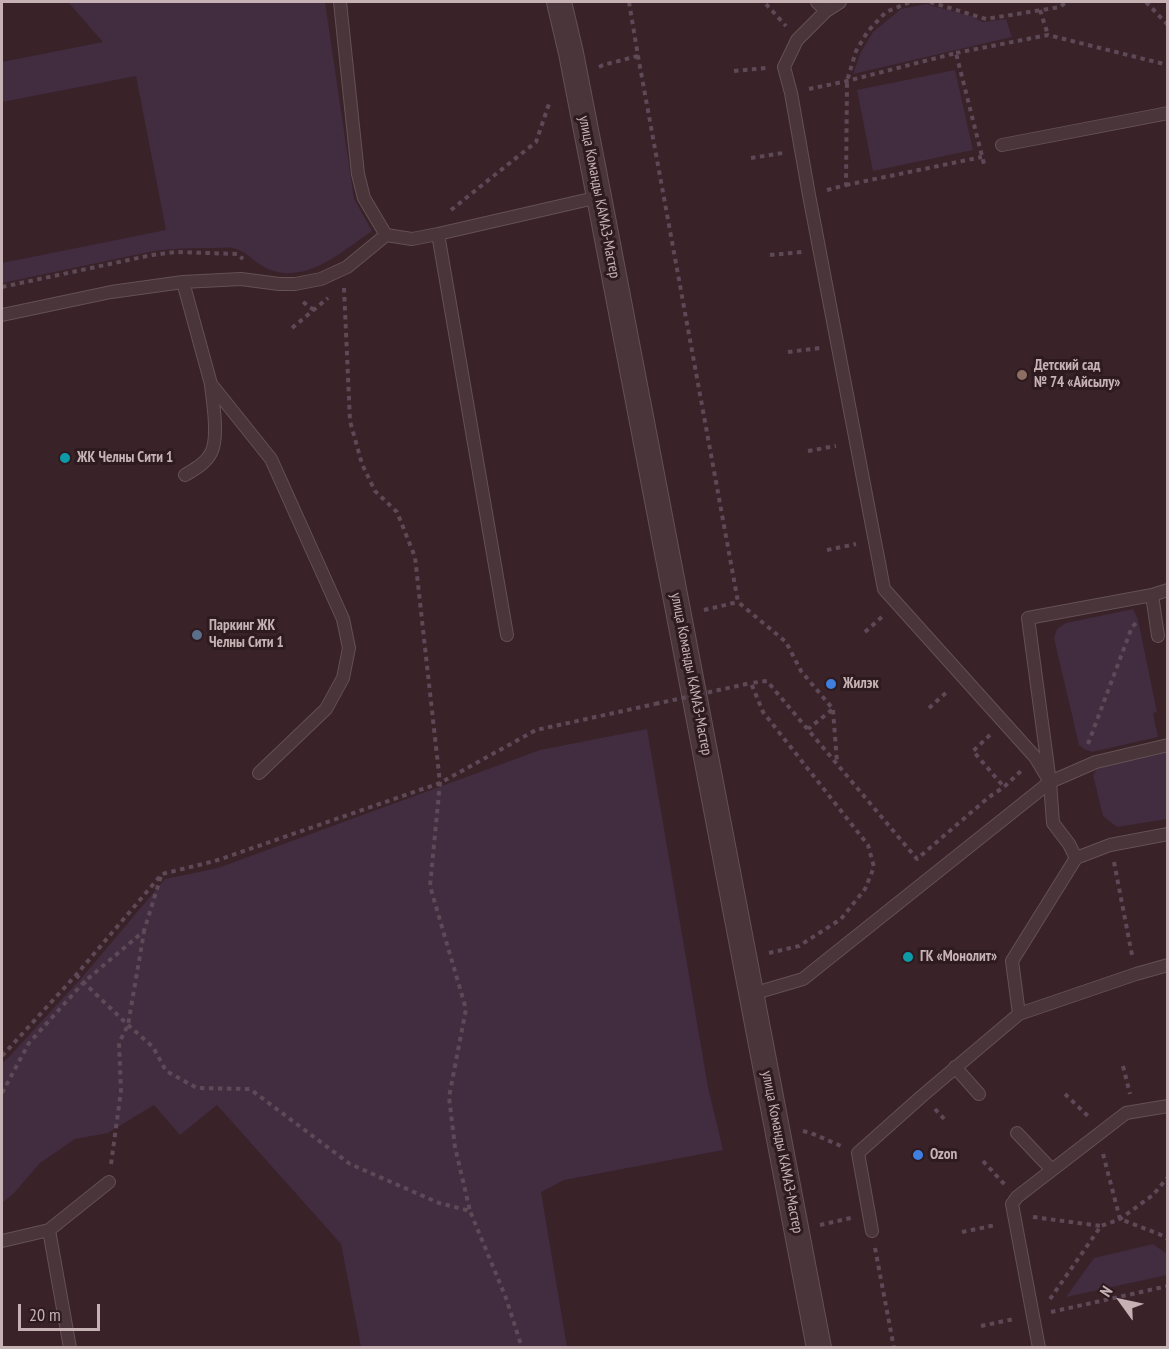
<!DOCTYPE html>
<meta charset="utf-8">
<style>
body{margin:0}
#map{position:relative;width:1169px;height:1349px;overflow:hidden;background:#392228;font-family:"PT Sans Narrow",sans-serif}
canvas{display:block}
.frame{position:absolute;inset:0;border:3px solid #c6b1b5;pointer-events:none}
.north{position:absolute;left:1091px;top:1271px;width:60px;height:60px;-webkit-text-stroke:4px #2e1b1f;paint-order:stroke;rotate:303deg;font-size:16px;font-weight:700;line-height:24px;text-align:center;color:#c6b1b5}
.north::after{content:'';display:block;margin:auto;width:21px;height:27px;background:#c6b1b5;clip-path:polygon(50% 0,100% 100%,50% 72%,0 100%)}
.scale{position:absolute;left:18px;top:1304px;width:82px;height:27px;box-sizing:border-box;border:3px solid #c6b1b5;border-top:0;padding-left:8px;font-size:18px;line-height:21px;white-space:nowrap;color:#c6b1b5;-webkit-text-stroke:4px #2e1b1f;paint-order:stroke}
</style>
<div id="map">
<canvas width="1169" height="1349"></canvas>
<div class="frame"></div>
<div class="north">N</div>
<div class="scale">20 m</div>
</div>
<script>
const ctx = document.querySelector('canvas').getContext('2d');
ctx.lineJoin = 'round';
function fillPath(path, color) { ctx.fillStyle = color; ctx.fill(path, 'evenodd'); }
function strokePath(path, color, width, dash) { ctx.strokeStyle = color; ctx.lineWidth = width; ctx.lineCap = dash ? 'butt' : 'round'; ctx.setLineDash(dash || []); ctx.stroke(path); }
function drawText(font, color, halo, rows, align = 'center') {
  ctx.font = font + ' "PT Sans Narrow",sans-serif'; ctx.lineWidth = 6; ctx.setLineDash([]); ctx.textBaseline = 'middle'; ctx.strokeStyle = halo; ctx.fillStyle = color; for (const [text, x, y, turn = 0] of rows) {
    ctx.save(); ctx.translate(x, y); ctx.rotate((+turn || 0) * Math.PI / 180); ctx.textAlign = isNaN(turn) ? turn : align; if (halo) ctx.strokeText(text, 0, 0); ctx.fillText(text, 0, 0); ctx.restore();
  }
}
const green = new Path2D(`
 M68,2H325L354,199L372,231C342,251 307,285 268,269C256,264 246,250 232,248C227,247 220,248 214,248C194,248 174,248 154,251L2,283V263L166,230L136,76L2,102V62L103,42Z
 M926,4L970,16L983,22L1006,19L1012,37L853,74L861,52L873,32L901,9Z
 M955,70L973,150L873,171L857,90Z
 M1133,609L1138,620L1157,712L1153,713L1158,737L1092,752L1084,749L1079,745L1054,638L1057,629L1066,623Z
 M647,729L708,1087L723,1150L564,1180L541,1192L567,1347H361L341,1244L217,1105L180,1135L154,1105L108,1133L75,1139L40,1163L14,1193L2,1203V1063L7,1059L85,974L165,879L218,868L540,750Z
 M1167,749V819L1117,827L1103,816L1093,775L1099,766Z
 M1153,1244L1167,1254V1275L1066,1297L1094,1258Z`);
const path = new Path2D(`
 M629,2L638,56L738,602L786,642L801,671L833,709L808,729
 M930,2L986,19L1060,7L1066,2
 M1146,2L1168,25
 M766,4L786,26
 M1040,10L1048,35
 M956,53L1048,35L1168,65
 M599,67L603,65L638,56
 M734,71L766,68
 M809,89L847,81L956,53L985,168
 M751,158L783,153
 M846,185L982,157
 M827,190L846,185L847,81L856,51L868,31L886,12L910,2H914
 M451,210L536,142L550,101
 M770,255L802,252
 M2,287L152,255L176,252L237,254L243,259
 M344,288L350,421L362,464L375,491L397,512L415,557L440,783L430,886L466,1009L449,1097L455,1147L470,1211
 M303,302L314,310
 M292,328L328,298
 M788,352L820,348
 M808,451L836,446
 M827,550L856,544
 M704,610L738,602
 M865,632L883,616
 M929,708L949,690
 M833,710L837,762
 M990,735L973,751L1004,787
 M1088,744L1132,627L1136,623
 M1114,862L1132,955
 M769,953L799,946L841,919L865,889L874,867L868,845L763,712L751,683L767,681L917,859L989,797L1004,787L1022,770
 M76,975L128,1025L153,1047L166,1071L197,1088L250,1089L350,1164L439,1203L470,1211L506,1298L522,1348
 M2,1056L76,975L162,874L215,861L440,783L536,730L655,704
 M1123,1066L1130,1094
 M2,1093L29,1043L84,982L144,931L161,876
 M1065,1094L1090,1118
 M935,1109L947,1122
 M803,1131L811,1133L841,1146
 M1103,1154L1120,1219L1159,1234L1168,1239
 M983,1161L1005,1185
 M111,1164L121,1091L119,1043L128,1025L144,932
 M1033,1217L1101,1226
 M820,1225L851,1218
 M962,1232L996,1225
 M875,1248L894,1348
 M1050,1299L1101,1226L1120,1219L1153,1195L1168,1177
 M1051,1312L1168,1286
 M981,1326L1014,1319`);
const lane = new Path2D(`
 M340,2L358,174L364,198L386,235
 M817,2L826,11
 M840,2L826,11L797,40L784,67L791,93L809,195L884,589L1035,757L1050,782
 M1002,145L1168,113
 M183,282L211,384L271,459L343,619L349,648L343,678L326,709L259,773
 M2,315L111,292L183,282L241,279L279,284H295L321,279L347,267L386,235L412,239L438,234
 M185,475C195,469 205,464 211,453C219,438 213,402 211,385
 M1152,595L1158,636
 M507,635L438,234L599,197
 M1049,775L1028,618L1152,595L1168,590
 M1050,782L1096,762L1168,745
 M752,994L803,979L1050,782L1053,823L1069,844L1076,858L1110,845L1168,834
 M1019,1014L1012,961L1076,858
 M955,1067L979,1094
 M1017,1133L1052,1170
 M49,1230L109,1182
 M872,1231L858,1153L922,1096L1019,1014L1136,974L1168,965
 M2,1241L49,1230L70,1348
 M1039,1348L1012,1204L1017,1197L1126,1113L1168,1106`);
const street = new Path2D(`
 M559,2L571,53L599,197L819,1348`);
const pathBridge = new Path2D(`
 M655,704L751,683`);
const markers = [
 [1022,375,6,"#8d6e63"],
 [65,458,6,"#0f9aa8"],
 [197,635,6,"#5c6f8a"],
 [831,684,6,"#3f7fe0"],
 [908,957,6,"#0f9aa8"],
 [918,1155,6,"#3f7fe0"]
];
const streetNames = [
 ["улица Команды КАМАЗ-Мастер",599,197,79],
 ["улица Команды КАМАЗ-Мастер",691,674,79],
 ["улица Команды КАМАЗ-Мастер",782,1152,79]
];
const poiNames = [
 ["Детский сад",1034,366],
 ["№ 74 «Айсылу»",1034,383],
 ["ЖК Челны Сити 1",77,458],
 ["Паркинг ЖК",209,626],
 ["Челны Сити 1",209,643],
 ["Жилэк",843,684],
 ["ГК «Монолит»",920,957],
 ["Ozon",930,1155]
];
fillPath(green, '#422c40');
strokePath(lane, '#645155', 14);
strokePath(street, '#645155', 26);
strokePath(path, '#5e4957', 4, [4.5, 4.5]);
strokePath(lane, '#4a363a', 12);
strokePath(street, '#4a363a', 24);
strokePath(pathBridge, '#5e4957', 4, [4.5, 4.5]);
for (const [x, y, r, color] of markers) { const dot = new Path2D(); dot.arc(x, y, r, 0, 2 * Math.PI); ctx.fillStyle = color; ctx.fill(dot); strokePath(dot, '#2e1b1f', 2); }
drawText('15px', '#c6b1b5', '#2e1b1f', streetNames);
drawText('bold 15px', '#c6b1b5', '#2e1b1f', poiNames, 'left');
</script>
